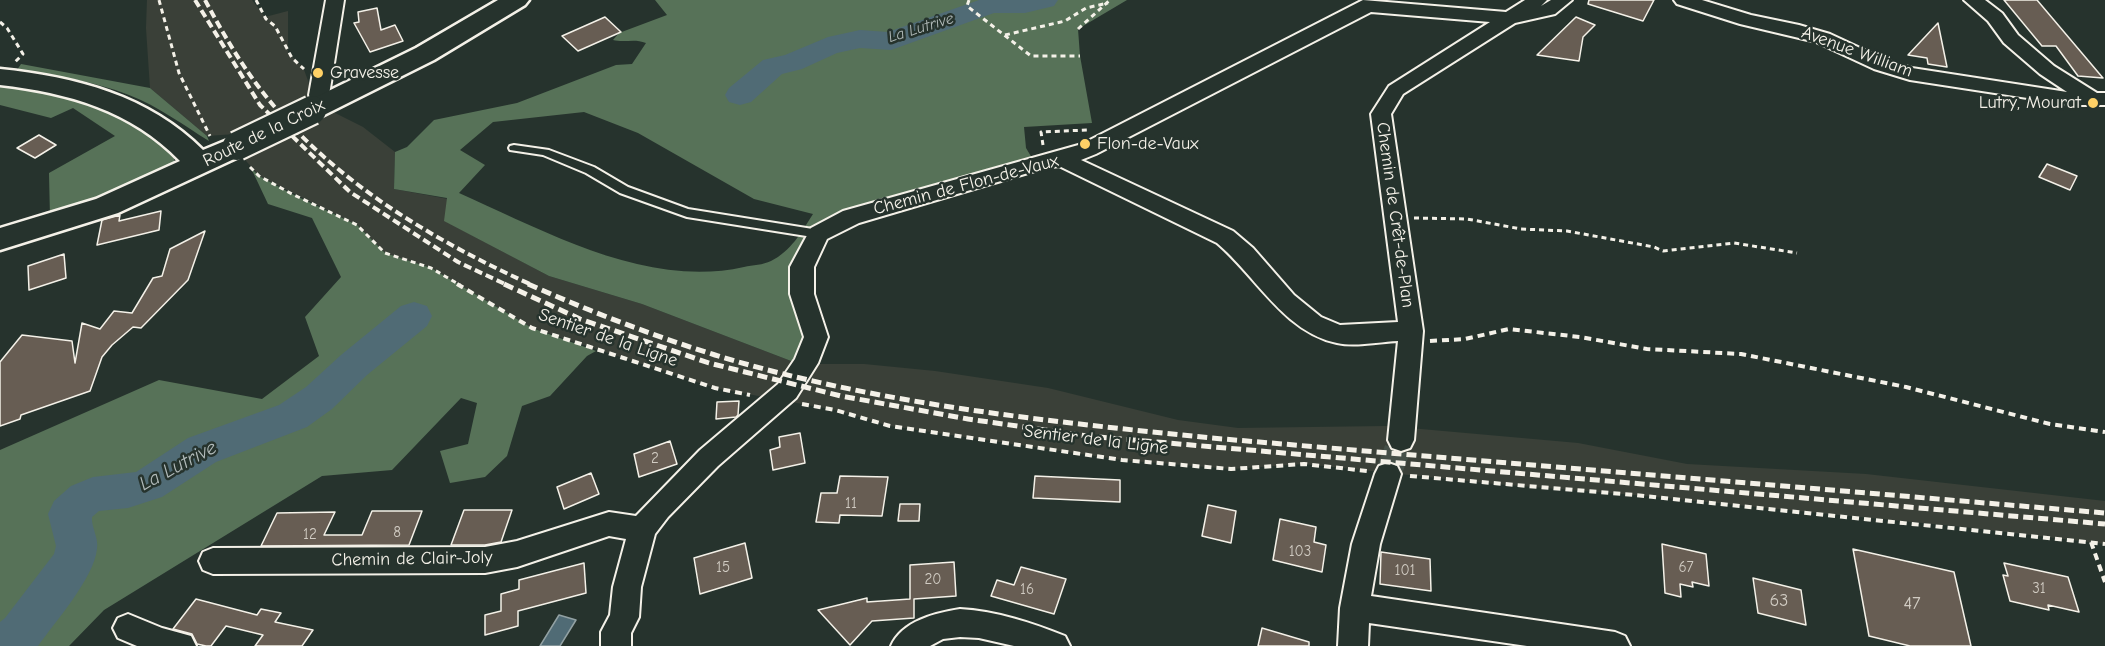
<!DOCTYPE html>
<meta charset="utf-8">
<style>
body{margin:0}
canvas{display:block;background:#26332d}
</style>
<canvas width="2105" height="646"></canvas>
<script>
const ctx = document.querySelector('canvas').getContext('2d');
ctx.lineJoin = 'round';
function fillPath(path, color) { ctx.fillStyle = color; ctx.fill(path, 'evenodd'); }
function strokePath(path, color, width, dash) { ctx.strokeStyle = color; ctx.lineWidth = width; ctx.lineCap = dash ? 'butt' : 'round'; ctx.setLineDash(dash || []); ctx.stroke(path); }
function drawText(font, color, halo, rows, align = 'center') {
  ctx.font = font + ' "Comic Neue",sans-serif'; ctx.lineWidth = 5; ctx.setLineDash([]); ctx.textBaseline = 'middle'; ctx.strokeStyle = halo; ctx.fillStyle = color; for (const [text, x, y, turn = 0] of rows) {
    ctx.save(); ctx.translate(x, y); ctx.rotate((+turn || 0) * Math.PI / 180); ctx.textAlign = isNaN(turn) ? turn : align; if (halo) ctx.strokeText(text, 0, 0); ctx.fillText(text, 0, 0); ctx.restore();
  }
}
const built = new Path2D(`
 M147,0H252L265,17L288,11V53L303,67L311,89L306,105L249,133L207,136L150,88L146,28Z
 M321,106L363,127L395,152L394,189L448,199L445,221L549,276L642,304L799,364H864L935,371L1048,388L1178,420L1238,428L1387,426L1578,443L1687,464L1866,474L2105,501V544L1964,527L1634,495L1495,484L1304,464L1231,469L1122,460L890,426L835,410L715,388L532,328L431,268L385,253L357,225L259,176L241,155Z`);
const green = new Path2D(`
 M655,0H1127L1078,29L1080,56L1092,123L1024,127L1026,148L1032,158L819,234L802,267L811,323L799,364L642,304L549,276L444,221L447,198L394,189L395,152L407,147L434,120L517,103L616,65L632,64L646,43C634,38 625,43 613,40L619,33L667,15ZM584,112L638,133L754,199L813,214C801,233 791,251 771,261C763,265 753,265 744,267C647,289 545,231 459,193L485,165L460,150L493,122Z
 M21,64L150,88L207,136L209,141C183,125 158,106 129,95C93,81 55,75 17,70Z
 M0,84L65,95L120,113L174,153V163L162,175L50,217L49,173L115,136L73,108L51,118L0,105Z
 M251,168L259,176L292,194L357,225L385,253L431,268L532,328L596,351L587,356L550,396L522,406L507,456L485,477L450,483L440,451L468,444L477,403L461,398L392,470L322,476L104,610L69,646H0V450L159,380L262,399L319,356L305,317L341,277L312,218L268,204Z`);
const water = new Path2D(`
 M559,615L576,620L560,646H540Z`);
const river = new Path2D(`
 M979,0H1058L1054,6L1025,13H994L891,50L860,48L837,53L802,69L782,74L751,102L740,105L729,102L725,95L729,88L763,60L785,55L828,37L860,30L888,32Z
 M414,302L427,306L432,316L427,326L367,375L332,409L307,427L216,462L162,497L128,508L99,511L92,517C91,527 99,538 97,549C94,578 55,622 38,646H0V622L5,618L54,554L56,546L48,514L54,501L71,486L93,477L136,472L188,438L279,405L306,387L341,355L401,306Z`);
const building = new Path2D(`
 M1589,0H1654L1643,21L1588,4Z
 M2004,0H2037L2103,78L2078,76L2056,46H2042Z
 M377,8L381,30L395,25L403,41L370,52L354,23L359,22L358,12Z
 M605,17L621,32L578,51L562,36Z
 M1576,17L1595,25L1583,37L1579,61L1537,55Z
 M1938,23L1947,67L1928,64L1927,58L1908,55Z
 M39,135L56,145L35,158L17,148Z
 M2047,164L2077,176L2070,190L2039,177Z
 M161,211L159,230L97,245L102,220L120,215L119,221Z
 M205,231L188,280L141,328L133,327L112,345L102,357L90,391L21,415L20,419L0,426V362L22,335L72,341L75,363L82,323L100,329L114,311L132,313L153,278L162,276L170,249Z
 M64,254L66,278L29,290L28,266Z
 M739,401L738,415L736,417L716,419L717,402Z
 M800,433L805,463L773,470L770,450L780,447L779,437Z
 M670,441L677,464L639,477L634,454Z
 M591,473L599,494L564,509L557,487Z
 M840,476L888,477L882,516L840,515L839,523L816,522L821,493H837Z
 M1035,476L1120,480V502L1033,498Z
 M900,504H920L919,521H898Z
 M1208,505L1236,511L1231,543L1202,536Z
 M464,510H512L501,542L485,545H451Z
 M372,511H422L409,545L261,546L277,513L335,512L324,535H362Z
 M1280,519L1316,527L1314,542L1326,545L1322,572L1273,560Z
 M745,543L752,578L700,594L694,558Z
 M1662,544L1706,554L1709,586L1692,582L1693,587L1680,584L1681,597L1665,593Z
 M1853,549L1954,572L1971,646H1910L1869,636Z
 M1381,552L1430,559L1431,591L1380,584Z
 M954,562L956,596L914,599V618L872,621L850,645L818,610L867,598V602L910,599V565Z
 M584,563L586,593L518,611V626L485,635V615L501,611V594L519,589V580Z
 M2004,563L2068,577L2079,612L2048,605L2049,610L2010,601L2003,575L2008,576Z
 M1021,567L1066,579L1054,614L991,596L997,580L1014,585Z
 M1753,578L1801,590L1806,625L1758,613Z
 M196,599L257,615L261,609L281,613L275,622L313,630L302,646H255L263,635L226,626L211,646H206L197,644L192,634L173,629Z
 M1262,628L1309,642V646H1258Z`);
const streetTunnel = new Path2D(`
 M1388,474L1401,440`);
const pathFar1 = new Path2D(`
 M159,0L179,73L210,136
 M256,0L266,19L275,26L292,58L304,69
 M969,0L967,6L1031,56H1080
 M0,22L7,28L23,54L15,62
 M1078,29L1110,0
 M1005,35L1065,21L1086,8L1108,3
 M1043,145L1041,132L1087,130
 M250,167L259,176L292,194L357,225L385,253L431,268L460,285
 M1414,218L1467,219L1521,229L1567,231L1654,247L1663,251L1734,243L1797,253`);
const path = new Path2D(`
 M457,284L532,328L715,388L750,395
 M1430,341L1465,339L1509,329L1580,337L1647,349L1741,354L1906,387L2050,424L2105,432
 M802,404L835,410L890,426L1122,460L1231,469L1304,464L1367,471
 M1410,476L1634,495L2105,544
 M2091,542L2105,582`);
const lane = new Path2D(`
 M514,145L549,150L594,167L628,187L688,209L819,230L825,234L819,238L687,217L620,193L586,173L543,155L510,150L509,148L510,146Z`);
const street = new Path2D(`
 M326,0H344L329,95L331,106L328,111L321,113L314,111L309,95Z
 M1363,0L1506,12L1525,0H1547L1541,6L1551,0H1572L1555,14L1515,23L1403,94L1391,114L1423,331L1414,440L1410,448L1401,451L1392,448L1388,440L1398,341C1379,342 1355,347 1337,343C1284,332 1256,276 1217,243L1059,166L1045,168L859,223L827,239L814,267V294L828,337L818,363L796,398L718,466L668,517L655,534L641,587L639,617L631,633V646H601V632L610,615L613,587L626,539L609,536L517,567L485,573L213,574L203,570L199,561L203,552L213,548L485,547L517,541L609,512L636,516L700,450L778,384L795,359L804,337L790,294V267L811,228L843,211L1082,144ZM1371,12L1490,22L1389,86L1371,114L1398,322L1340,325L1321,317L1294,295L1253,248L1233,231L1081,160L1096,154Z
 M1674,0H1702L1751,15L1799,25L1830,34L1888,61L1912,68L2067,92L2040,74L2004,43L1988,21L1964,0H1985L2002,13L2018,35L2054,66L2097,93H2105V105H2073L1910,80L1874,69L1816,42L1740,24L1677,4Z
 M1388,463L1397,466L1401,474L1380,544L1371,596L1615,632L1625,636L1630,646H1527L1369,623L1368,646H1338L1340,608L1352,544L1375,474L1379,466Z
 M960,609C997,611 1032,623 1065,636L1070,646H1014L979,638L960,637L943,639L930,646H891C902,621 935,613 960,609Z
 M128,614L162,628L191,636L196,646H137L118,638L113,628L118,618Z`);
const secondary = new Path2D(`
 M498,0H529L525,5L434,60L322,116L312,119L302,116L298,110L302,104L416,48Z
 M0,69C76,77 148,95 203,150L237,136L247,139L251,146L247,153L118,213L0,250V228L96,199L180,161C131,110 68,93 0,85Z`);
const railFar1 = new Path2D(`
 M195,0L260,105L350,192L458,262L507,285
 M205,0C220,28 236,56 255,82C323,175 428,238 532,285`);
const rail = new Path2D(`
 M504,284L580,319L709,363L841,396L968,419L1087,436L2105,524
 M528,284C589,311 651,335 715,355C875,404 1045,421 1211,438L2105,513`);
const secondaryBridge = new Path2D(`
 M237,146L312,110`);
const markers = [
 [318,73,6,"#ffd166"],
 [2093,103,6,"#ffd166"],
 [1085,144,6,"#ffd166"]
];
const numberNames = [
 ["2",655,459],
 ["11",851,504],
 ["8",397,533],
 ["12",310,535],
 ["103",1300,552],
 ["15",723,568],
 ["67",1686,568],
 ["101",1405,571],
 ["20",933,580],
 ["31",2039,589],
 ["16",1027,590]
];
const farWaternames = [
 ["La Lutrive",921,28,-17]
];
const streetNames = [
 ["Avenue William",1857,52,20],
 ["Route de la Croix",264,133,-26],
 ["Chemin de Flon-de-Vaux",966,185,-15],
 ["Chemin de Crêt-de-Plan",1395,215,82],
 ["Sentier de la Ligne",608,338,19],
 ["Sentier de la Ligne",1096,440,7],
 ["Chemin de Clair-Joly",412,559,-1]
];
const poiNames = [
 ["Gravesse",330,73],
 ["Lutry, Mourat",2081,103,"right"],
 ["Flon-de-Vaux",1097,144]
];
const nearNumbernames = [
 ["63",1779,601],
 ["47",1912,604]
];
const waterNames = [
 ["La Lutrive",178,466,-28]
];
fillPath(built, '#3a4038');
fillPath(green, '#577258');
fillPath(water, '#506b75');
strokePath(water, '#92a1a3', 1.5);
fillPath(river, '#506b75');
fillPath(building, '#675d53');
strokePath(building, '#f4f1e8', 1.5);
strokePath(streetTunnel, '#455049', 26, [26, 14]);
strokePath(lane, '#f4f1e8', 4);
strokePath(street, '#f4f1e8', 4);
strokePath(secondary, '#f4f1e8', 5);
strokePath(pathFar1, '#f4f1e8', 3, [5, 4]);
strokePath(path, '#f4f1e8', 4, [7, 5]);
fillPath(lane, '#26332d');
fillPath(street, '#26332d');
fillPath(secondary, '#26332d');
strokePath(railFar1, '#f4f1e8', 4, [8, 4]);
strokePath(rail, '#f4f1e8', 5, [10, 5]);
strokePath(secondaryBridge, '#f4f1e8', 32, []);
strokePath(secondaryBridge, '#26332d', 28);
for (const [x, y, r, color] of markers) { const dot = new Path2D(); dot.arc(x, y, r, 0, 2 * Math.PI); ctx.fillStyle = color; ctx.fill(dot); strokePath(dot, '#26332d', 2); }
drawText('15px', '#d1ccc3', null, numberNames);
drawText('italic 16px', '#b2bbba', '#26332d', farWaternames);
drawText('18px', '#f4f1e8', '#26332d', streetNames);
drawText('18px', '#f4f1e8', '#26332d', poiNames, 'left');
drawText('18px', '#d1ccc3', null, nearNumbernames);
drawText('italic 20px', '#b2bbba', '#26332d', waterNames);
</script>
